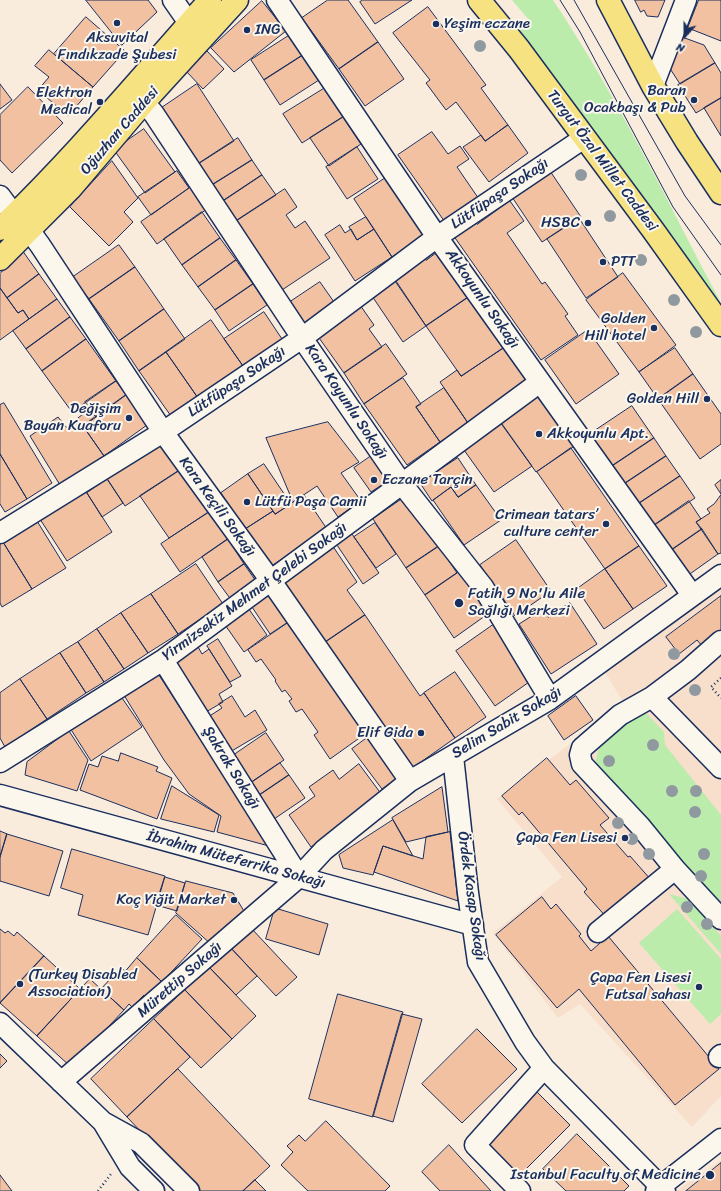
<!DOCTYPE html>
<meta charset="utf-8">
<style>
body{margin:0}
#map{position:relative;width:721px;height:1191px;overflow:hidden;background:#f9ecdd;font-family:Sriracha,sans-serif}
canvas{display:block}
.north{position:absolute;left:665px;top:16px;width:40px;height:40px;-webkit-text-stroke:3px #fbf7ec;paint-order:stroke;rotate:201deg;font-size:11px;font-weight:700;line-height:16px;text-align:center;color:#1b2f5e}
.north::after{content:'';display:block;margin:auto;width:14px;height:18px;background:#1b2f5e;clip-path:polygon(50% 0,100% 100%,50% 72%,0 100%)}
</style>
<div id="map">
<canvas width="721" height="1191"></canvas>
<div class="north">N</div>
</div>
<script>
const ctx = document.querySelector('canvas').getContext('2d');
ctx.lineJoin = 'round';
function fillPath(path, color) { ctx.fillStyle = color; ctx.fill(path, 'evenodd'); }
function strokePath(path, color, width, dash) { ctx.strokeStyle = color; ctx.lineWidth = width; ctx.lineCap = dash ? 'butt' : 'round'; ctx.setLineDash(dash || []); ctx.stroke(path); }
function drawText(font, color, halo, rows, align = 'center') {
  ctx.font = font + ' Sriracha,sans-serif'; ctx.lineWidth = 4; ctx.setLineDash([]); ctx.textBaseline = 'middle'; ctx.strokeStyle = halo; ctx.fillStyle = color; for (const [text, x, y, turn = 0] of rows) {
    ctx.save(); ctx.translate(x, y); ctx.rotate((+turn || 0) * Math.PI / 180); ctx.textAlign = isNaN(turn) ? turn : align; if (halo) ctx.strokeText(text, 0, 0); ctx.fillText(text, 0, 0); ctx.restore();
  }
}
const built = new Path2D(`
 M721,589V1096L692,1127L580,1004L558,1018L493,933L562,877L497,799L624,703L604,671L618,663Z
 M721,1160V1191H676Z`);
const green = new Path2D(`
 M512,0H553C617,96 667,201 721,303V308L516,30L529,20Z
 M647,714L664,732L665,745L721,815V910L595,763L599,748L634,715Z
 M669,894L688,899L721,936V954Z
 M677,909L721,959V1014L710,1024L639,943Z`);
const building = new Path2D(`
 M86,0H148L157,12L122,45Z
 M328,0H348L378,42L339,69L302,18Z
 M363,0H412L375,24L360,2Z
 M635,0H665L658,17L647,16L644,10L641,12Z
 M699,0H721V41L688,28Z
 M262,1L286,31L234,72L211,48Z
 M428,7L486,85L481,88L508,125L485,141L456,102L446,110L426,83L430,80L393,33Z
 M86,17L125,51L93,87L54,54Z
 M290,35L303,55L264,80L251,60Z
 M682,37L704,45L715,63L680,84L669,67Z
 M378,42L404,79L365,106L339,69Z
 M49,50L93,87L68,116L38,90L49,77L35,66Z
 M207,51L224,69L203,89L186,71Z
 M303,55L319,80L280,105L264,80Z
 M715,63L721,73V98L696,113L678,85Z
 M0,84L12,100L0,109Z
 M197,84L234,141L198,164L160,109Z
 M28,87L63,123L12,173L0,160V115Z
 M325,88L343,117L302,143L283,114Z
 M721,98V136L704,108Z
 M343,117L361,144L329,166L310,138Z
 M508,125L528,153L489,182L463,147L481,135L485,141Z
 M144,129L175,172L145,193L114,150Z
 M432,132L448,154L460,146L469,159L457,167L481,202L447,225L398,155Z
 M238,138L252,160L212,185L198,164Z
 M357,147L378,179L347,199L326,167Z
 M252,160L262,175L223,201L212,185Z
 M112,161L138,198L124,212L133,222L109,246L70,207Z
 M548,168L581,217L542,242L510,194Z
 M177,171L189,188L151,215L138,197Z
 M262,175L276,195L236,221L223,201Z
 M390,175L428,234L392,257L354,199Z
 M191,187L207,209L157,244L141,222Z
 M285,189L297,207L286,215L295,228L305,221L330,258L282,290L236,221Z
 M510,201L524,221L507,233L542,284L545,282L568,314L565,316L578,335L541,360L453,235L474,220L477,224Z
 M202,212L220,238L182,265L164,239Z
 M366,217L374,229L357,240L349,227Z
 M579,218L618,277L586,298L547,239Z
 M340,225L345,233L351,229L357,240L374,229L392,257L355,281L325,235Z
 M220,238L236,260L198,287L182,265Z
 M119,245L135,267L89,299L73,277Z
 M22,250L39,274L7,298L0,288V274Z
 M439,251L470,296L426,326L392,275L423,254L426,260Z
 M236,260L253,284L215,310L198,287Z
 M135,267L164,309L119,341L89,299Z
 M623,273L676,345L639,372L586,300Z
 M39,274L57,299L29,319L23,310L18,313L7,298Z
 M395,281L426,326L403,342L372,296Z
 M320,282L334,302L305,323L290,302Z
 M253,284L267,305L229,331L215,310Z
 M0,288L18,313L23,310L29,319L0,340Z
 M470,296L505,347L461,376L426,326Z
 M57,299L70,317L26,349L13,331Z
 M360,305L374,325L369,329L382,347L344,373L317,335Z
 M164,309L185,339L139,371L119,341Z
 M264,312L282,339L243,366L224,339Z
 M70,317L86,339L42,371L26,349Z
 M211,320L243,366L198,398L166,352Z
 M588,330L619,374L576,404L545,360Z
 M86,339L116,381L72,412L42,371Z
 M386,344L407,374L364,404L344,373Z
 M505,347L529,382L468,423L440,382L457,370L461,376Z
 M675,348L693,374L658,399L639,372Z
 M166,352L198,398L171,416L139,371Z
 M693,374L721,414V444L700,459L658,399Z
 M403,378L421,404L416,407L440,442L407,465L364,404Z
 M116,381L126,395L96,417L85,402Z
 M444,388L468,423L440,442L416,407Z
 M541,394L576,445L536,472L500,422Z
 M126,395L147,425L104,456L83,426Z
 M4,403L52,483L27,499L0,454V405Z
 M632,406L654,438L612,466L590,434Z
 M90,409L96,417L83,426L104,456L60,485L30,436L58,417L66,427Z
 M328,422L359,462L341,473L361,501L338,517L317,486L293,502L266,438Z
 M502,424L532,466L494,492L464,450Z
 M654,438L666,456L624,484L612,466Z
 M161,441L180,470L125,506L106,477Z
 M571,448L639,546L605,569L537,472Z
 M0,454L27,499L5,512L0,504Z
 M374,454L391,479L371,492L354,468Z
 M666,456L680,476L638,504L624,484Z
 M458,458L476,485L458,497L451,487L432,501L420,483Z
 M264,464L291,504L275,514L248,474Z
 M180,470L209,512L169,538L140,496Z
 M248,474L273,511L245,529L221,493Z
 M680,476L695,498L653,526L638,504Z
 M107,479L123,503L102,517L87,493Z
 M721,480V494L715,485Z
 M476,485L501,520L464,545L433,500L451,487L458,497Z
 M83,487L112,532L67,561L38,516Z
 M304,495L327,529L270,567L245,529L273,511L275,514Z
 M721,495V553L718,554L696,522L710,513L707,509L714,504Z
 M405,497L439,546L406,568L373,519Z
 M689,501L701,519L696,522L702,529L670,551L653,526Z
 M209,512L228,539L180,572L161,544Z
 M37,521L66,568L32,589L3,542Z
 M375,523L396,554L376,568L354,537Z
 M702,529L718,554L687,576L670,551Z
 M352,534L379,573L363,584L337,545Z
 M228,539L244,564L218,582L202,557Z
 M516,540L551,591L515,616L480,565Z
 M3,542L32,589L2,607L0,603V543Z
 M439,546L457,573L425,595L406,568Z
 M639,546L667,586L633,609L605,569Z
 M334,548L357,582L347,590L365,615L324,643L282,583Z
 M196,564L223,604L178,634L151,594Z
 M244,564L258,584L232,601L218,582Z
 M463,569L492,611L454,638L425,595Z
 M605,569L633,609L604,629L577,589Z
 M273,593L291,620L270,634L252,607Z
 M151,594L178,634L148,653L121,613Z
 M721,596V635L704,648L697,640L679,654L666,637Z
 M570,603L597,644L551,674L519,624L543,609L548,617Z
 M246,605L267,635L244,652L223,622Z
 M121,613L148,653L124,669L97,629Z
 M365,615L420,696L424,693L455,738L411,769L324,643Z
 M288,623L365,734L330,759L314,735L318,732L302,709L296,712L289,701L292,699L285,690L282,692L275,681L276,680L261,659L256,662L248,650Z
 M493,625L532,680L495,706L456,651Z
 M97,629L124,669L104,682L78,642Z
 M218,639L241,676L230,682L207,646Z
 M78,642L104,682L86,693L60,653Z
 M197,645L202,654L209,649L232,686L219,694L223,702L206,712L173,660Z
 M60,653L86,693L47,719L20,679Z
 M157,672L269,846L217,832L221,816L189,794L164,760L122,692Z
 M455,672L486,717L455,738L424,693Z
 M20,679L47,719L5,747L0,738V693Z
 M120,695L142,727L91,761L70,728Z
 M232,696L245,717L255,710L267,730L230,752L208,717L222,708L219,704Z
 M576,696L593,720L564,740L548,716Z
 M69,731L88,760L77,791L25,775L27,762Z
 M266,733L284,760L249,784L231,757Z
 M367,738L397,778L382,789L352,749Z
 M121,753L158,767L156,771L172,778L157,819L80,790L89,764L98,767L102,756L118,761Z
 M547,758L570,785L576,780L609,818L600,825L628,857L630,856L652,881L608,919L584,892L587,889L522,812L519,815L502,796Z
 M280,763L289,775L258,796L249,784Z
 M359,764L382,795L311,847L289,815L315,796L309,787L333,770L339,779Z
 M289,775L305,798L274,819L258,796Z
 M172,786L219,815L214,832L161,819Z
 M442,787L448,832L406,842L392,818Z
 M393,820L413,856L383,846L373,875L343,868L339,855Z
 M0,831L7,834L0,857Z
 M450,832L458,901L374,872L383,846L423,859L426,837Z
 M7,834L63,851L49,896L0,881V857Z
 M72,849L165,876L148,935L78,915L83,895L61,888Z
 M165,877L185,883L177,911L156,905Z
 M186,881L233,893L247,916L212,945L176,913Z
 M542,897L551,909L556,904L581,934L579,936L591,951L608,936L719,1069L675,1105L579,989L557,1008L496,935Z
 M275,908L328,924L319,955L266,939Z
 M176,915L202,939L162,982L137,958Z
 M251,928L297,977L276,996L230,947Z
 M0,929L5,933L8,931L14,936L17,932L44,956L0,1003Z
 M230,947L257,976L236,995L209,967Z
 M44,956L80,989L37,1036L0,1003Z
 M137,958L162,982L147,998L144,995L132,1007L129,1004L124,1010L101,989L121,967L125,971Z
 M209,967L256,1016L232,1039L185,990Z
 M90,979L124,1010L71,1067L37,1036Z
 M185,990L232,1039L201,1068L154,1019Z
 M338,994L403,1012L373,1117L309,1099Z
 M402,1014L422,1019L393,1122L373,1116Z
 M154,1019L190,1057L127,1117L91,1079Z
 M477,1029L517,1069L462,1123L422,1084Z
 M0,1054L7,1061L0,1068Z
 M178,1069L270,1166L243,1191H197L127,1117Z
 M536,1091L570,1125L518,1177L484,1143Z
 M326,1121L390,1186L385,1191H308L281,1165L293,1152L287,1146L299,1135L305,1141Z
 M577,1134L629,1186L624,1191H566L543,1169Z
 M449,1145L491,1191H440L422,1172Z
 M721,1163V1191H686Z
 M0,1175L12,1191H0Z
 M255,1180L266,1191H243Z`);
const path = new Path2D(`
 M721,678L711,687L721,698
 M98,1191L111,1174`);
const minor = new Path2D(`
 M173,0L189,23
 M277,0L437,237L692,595
 M653,86L686,0
 M144,102L154,114L302,338L402,484L483,587L550,699
 M0,196L14,215
 M29,230L40,245L163,432L271,581L410,781
 M0,533L163,432L302,338L437,237L584,138
 M721,641L688,670L652,697L620,715L582,748L580,755L582,764L640,826L675,869L721,919
 M163,660L299,877
 M652,697L721,768
 M453,756L468,893L478,962L525,1042L544,1068L665,1191
 M0,762L163,660L540,382
 M0,795L473,925
 M598,932L675,869
 M0,1023L103,1122L130,1167L154,1191
 M719,1057L721,1055
 M61,1082L299,877L324,850L410,781L550,699L721,575
 M103,1122L141,1143L189,1191
 M520,1191L475,1145L544,1068
 M656,1191L661,1186L721,1139`);
const major = new Path2D(`
 M479,0L519,49L653,230L721,325
 M608,0L653,86L687,142L721,193
 M0,229C75,157 141,77 210,0
 M0,259L70,189L144,102L237,0`);
const tram = new Path2D(`
 M560,0L580,32L673,207L721,275
 M574,0L685,196L721,245`);
const trees = [
 [480,46],
 [581,175],
 [610,216],
 [641,260],
 [674,300],
 [696,332],
 [674,654],
 [695,690],
 [653,745],
 [609,761],
 [672,791],
 [696,791],
 [695,812],
 [618,823],
 [632,839],
 [649,854],
 [704,854],
 [701,876],
 [687,907],
 [707,924]
];
const markers = [
 [117,23,4,"#1b2f5e"],
 [436,24,4,"#1b2f5e"],
 [247,30,4,"#1b2f5e"],
 [694,100,4,"#1b2f5e"],
 [100,102,4,"#1b2f5e"],
 [588,223,4,"#1b2f5e"],
 [603,262,4,"#1b2f5e"],
 [654,328,4,"#1b2f5e"],
 [707,399,4,"#1b2f5e"],
 [129,418,4,"#1b2f5e"],
 [539,434,4,"#1b2f5e"],
 [374,480,4,"#1b2f5e"],
 [247,502,4,"#1b2f5e"],
 [606,524,4,"#1b2f5e"],
 [459,603,5,"#1b2f5e"],
 [421,733,4,"#1b2f5e"],
 [625,838,4,"#1b2f5e"],
 [234,900,4,"#1b2f5e"],
 [20,984,4,"#1b2f5e"],
 [699,987,4,"#1b2f5e"],
 [710,1175,5,"#1b2f5e"]
];
const poiNames = [
 ["Yeşim eczane",444,24,"left"],
 ["ING",255,30,"left"],
 ["Aksuvital",117,38,"center"],
 ["Fındıkzade Şubesi",117,55,"center"],
 ["Baran",686,91],
 ["Ocakbaşı & Pub",686,108],
 ["Elektron",92,93],
 ["Medical",92,110],
 ["HSBC",580,223],
 ["PTT",611,262,"left"],
 ["Golden",646,319],
 ["Hill hotel",646,336],
 ["Golden Hill",699,399],
 ["Değişim",121,409],
 ["Bayan Kuaforu",121,426],
 ["Akkoyunlu Apt.",547,434,"left"],
 ["Eczane Tarçin",382,480,"left"],
 ["Lütfü Paşa Camii",255,502,"left"],
 ["Crimean tatars’",598,515],
 ["culture center",598,532],
 ["Fatih 9 No'lu Aile",468,594,"left"],
 ["Sağlığı Merkezi",468,611,"left"],
 ["Elif Gida",413,733],
 ["Çapa Fen Lisesi",617,838],
 ["Koç Yiğit Market",226,900],
 ["(Turkey Disabled",28,975,"left"],
 ["Association)",28,992,"left"],
 ["Çapa Fen Lisesi",691,978],
 ["Futsal sahası",691,995],
 ["Istanbul Faculty of Medicine",701,1175]
];
const streetNames = [
 ["Oğuzhan Caddesi",120,131,-49],
 ["Turgut Özal Millet Caddesi",602,161,53],
 ["Lütfüpaşa Sokağı",500,194,-34],
 ["Akkoyunlu Sokağı",482,299,55],
 ["Lütfüpaşa Sokağı",237,382,-34],
 ["Kara Koyunlu Sokağı",346,402,56],
 ["Kara Keçili Sokağı",217,507,54],
 ["Yirmizsekiz Mehmet Çelebi Sokağı",255,592,-36],
 ["Selim Sabit Sokağı",507,723,-31],
 ["Şakrak Sokağı",231,768,58],
 ["İbrahim Müteferrika Sokağı",236,860,15],
 ["Ördek Kasap Sokağı",471,896,82],
 ["Mürettip Sokağı",180,980,-41]
];
fillPath(built, '#f7dfcb');
fillPath(green, '#bbecac');
fillPath(building, '#f1c1a1');
strokePath(building, '#1b2f5e', 1);
strokePath(minor, '#1b2f5e', 23);
strokePath(major, '#1b2f5e', 25);
strokePath(path, '#1b2f5e', 2.5, [1, 3]);
strokePath(minor, '#fbf7ec', 20);
strokePath(major, '#f7e281', 22);
strokePath(tram, '#1b2f5e', 1);
ctx.fillStyle = '#9099a0';
for (const [x, y] of trees) { ctx.beginPath(); ctx.arc(x, y, 6, 0, 2 * Math.PI); ctx.fill(); }
for (const [x, y, r, color] of markers) { const dot = new Path2D(); dot.arc(x, y, r, 0, 2 * Math.PI); ctx.fillStyle = color; ctx.fill(dot); strokePath(dot, '#fbf7ec', 1.5); }
drawText('15px', '#1b2f5e', '#fbf7ec', poiNames, 'right');
drawText('15px', '#1b2f5e', '#fbf7ec', streetNames);
</script>
